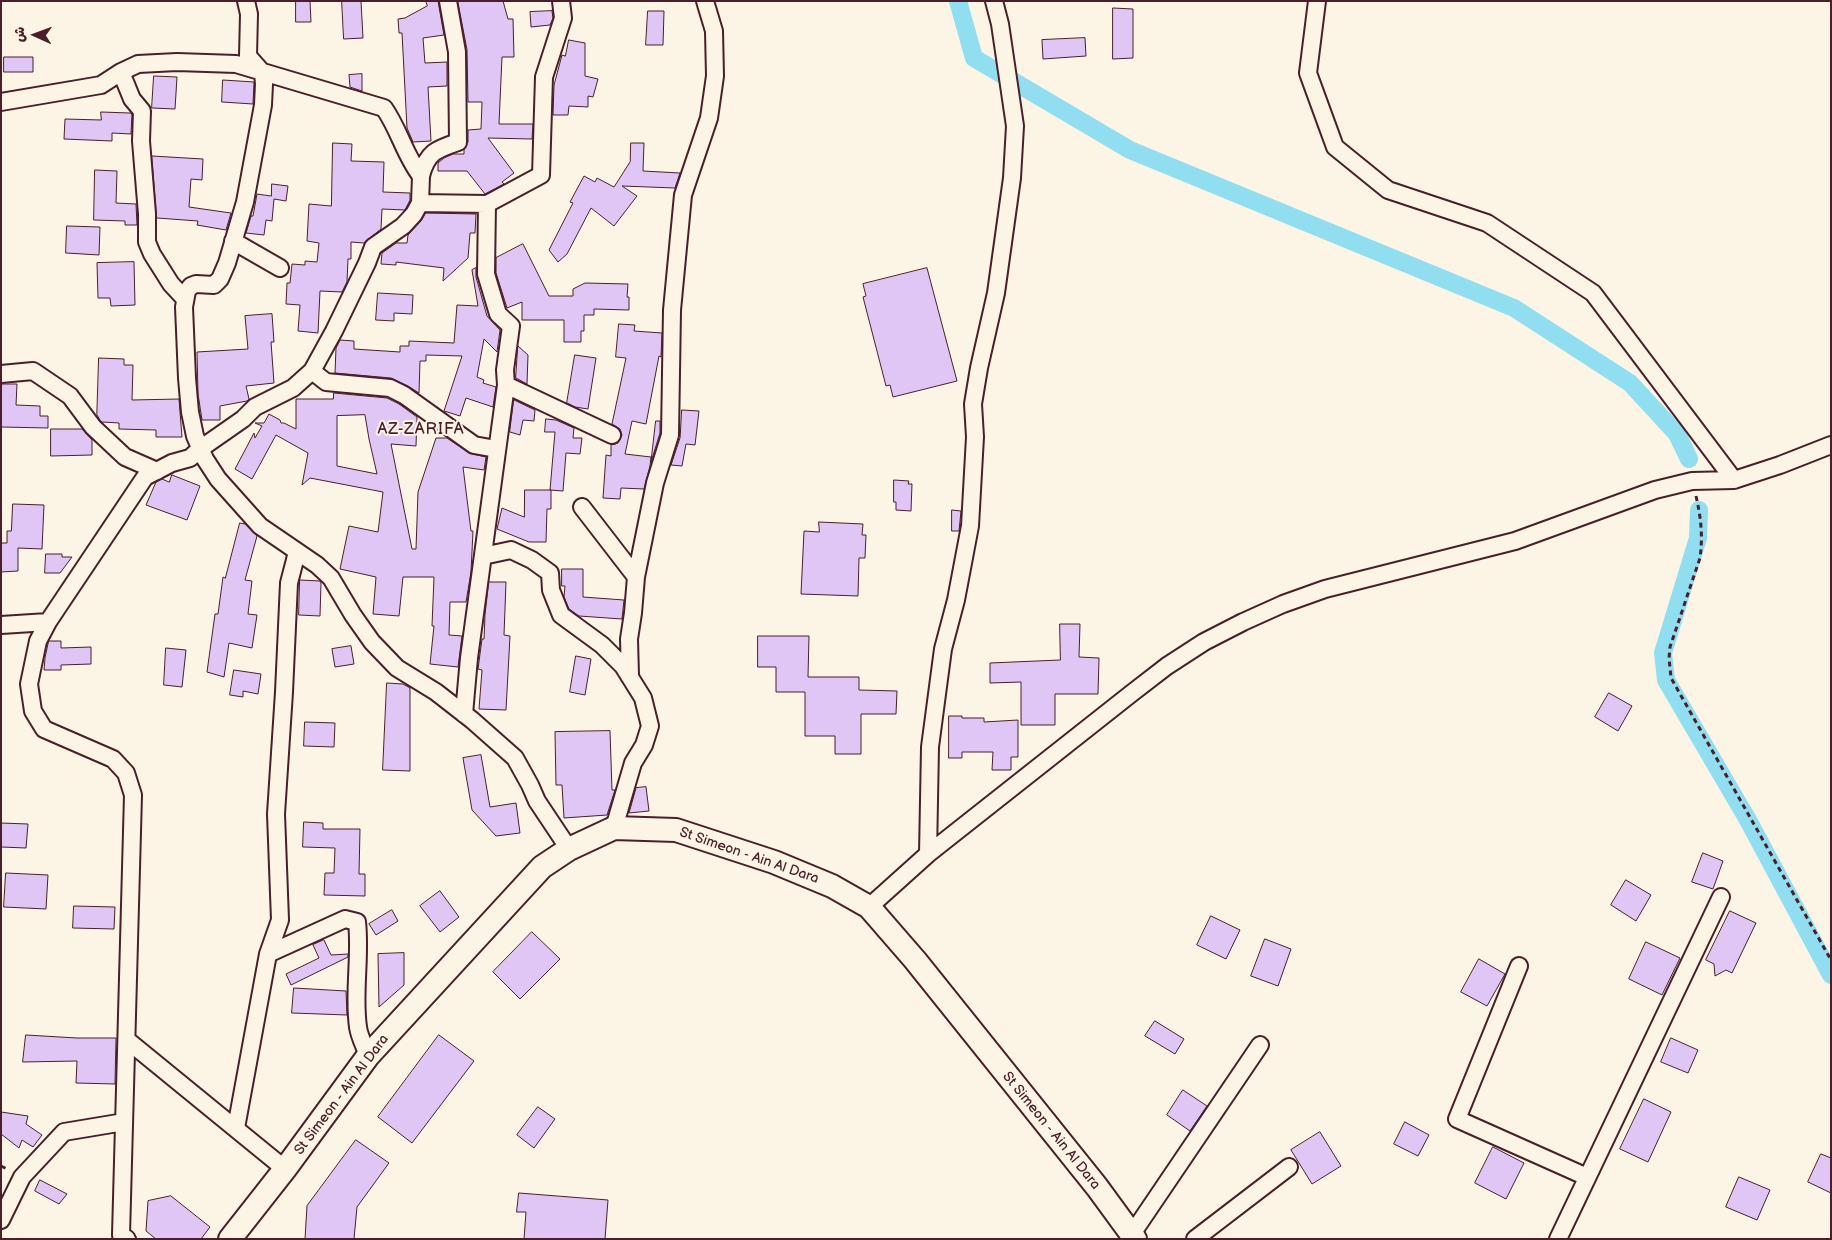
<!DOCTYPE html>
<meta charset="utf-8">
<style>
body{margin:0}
#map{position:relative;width:1832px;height:1240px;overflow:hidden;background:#fcf5e5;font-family:"Balsamiq Sans","Playpen Sans Arabic",sans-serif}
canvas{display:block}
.frame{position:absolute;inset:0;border:2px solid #4a1f2b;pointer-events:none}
.north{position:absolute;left:10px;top:10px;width:50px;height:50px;-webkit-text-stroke:4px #fcf5e5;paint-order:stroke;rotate:272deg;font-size:14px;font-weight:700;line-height:20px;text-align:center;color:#4a1f2b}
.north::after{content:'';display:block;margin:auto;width:18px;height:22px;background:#4a1f2b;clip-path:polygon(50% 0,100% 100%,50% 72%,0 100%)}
</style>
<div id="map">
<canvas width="1832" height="1240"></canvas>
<div class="frame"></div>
<div class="north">ش</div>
</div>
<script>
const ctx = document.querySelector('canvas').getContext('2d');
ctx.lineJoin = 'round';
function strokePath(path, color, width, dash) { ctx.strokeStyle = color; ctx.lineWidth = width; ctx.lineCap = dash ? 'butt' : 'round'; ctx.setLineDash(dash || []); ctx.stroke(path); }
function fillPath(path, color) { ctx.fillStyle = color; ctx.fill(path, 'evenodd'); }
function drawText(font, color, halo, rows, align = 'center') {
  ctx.font = font + ' "Balsamiq Sans",sans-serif'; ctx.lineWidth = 4; ctx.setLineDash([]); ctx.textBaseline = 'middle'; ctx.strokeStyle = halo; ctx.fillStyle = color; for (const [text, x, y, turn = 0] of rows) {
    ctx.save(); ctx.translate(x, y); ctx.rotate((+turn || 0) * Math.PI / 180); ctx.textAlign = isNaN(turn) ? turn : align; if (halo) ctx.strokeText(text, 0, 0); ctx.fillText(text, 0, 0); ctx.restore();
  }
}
const canal = new Path2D(`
 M958,1L974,58L1130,150L1514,308L1630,383L1677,434L1689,459
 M1699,510L1698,538L1663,653L1666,680L1748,820L1831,975`);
const building = new Path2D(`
 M296,1H310L311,22H296Z
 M342,1H361L363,38L344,39Z
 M426,1H438L444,35L423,38L425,63L447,62V86L428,87L431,141L413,142L407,128L402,33H399L398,19L405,18L427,6Z
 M458,1H503L508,19H513L514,57H502L499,124H533L532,139L488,138L514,173L502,182L504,184L485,194L467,171H438V163L444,158L453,154H464V149L468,142V130L481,129L482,102H468L467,50Z
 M1113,8L1133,9V58L1113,59Z
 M552,11L553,18L550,25L531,27L530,12Z
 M648,11H664L663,45H646Z
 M1085,38L1086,56L1043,59L1042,40Z
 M569,40L585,43V76L598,79L593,97L588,96V107L569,106L568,115H553L554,85L562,55L565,56Z
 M4,57H33V72H4Z
 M362,74V91L350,87L349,75Z
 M154,76L177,77L175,109L152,108Z
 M223,80L254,82L253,104L222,102Z
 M101,112L130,113L132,114L131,134L112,133V141L64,139L65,119L101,120Z
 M333,143L352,144L351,161L384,162L383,192L410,193V200L405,210L382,209L381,229L364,243L351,242V259H348L347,282L342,292L320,291L318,333L298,331L300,305L286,304L287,283H290L292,264L305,265V261L317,262L319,243L307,241L309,204L331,206Z
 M631,143H644L643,171L680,173L675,188L622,186L637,196L614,226L591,208L567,254L558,262L549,250L573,203L570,202L584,176L595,182L597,178L614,187L630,162Z
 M152,156L203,159L202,180L191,179L189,207L231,213L226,230L197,225L198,221L157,218Z
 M95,170L117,171L116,203L136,204L137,225H125V221L94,220Z
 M272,184L288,186L286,201L274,199L272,221L266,220L264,235L246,233L251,216H253L257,194L271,196Z
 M426,213L476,214L475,233H470L468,258L443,281L444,268L396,262V265L381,264L382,253L396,243H407L408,235L421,221Z
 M67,226L100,227L99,255L66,253Z
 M523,244L549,296H573V289L585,283L628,284L627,297H629V310L594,309V315H584V331H581V342H564V320H522V302L507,308L496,273V258Z
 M134,262L135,305L111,306L110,298H98L97,263Z
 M476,268V277L487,316L500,330L497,352L484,339L477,377L484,380L483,383L496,387L493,407L466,398L460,416L444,411L462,356L426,355V361H420L419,393L408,386L391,378L335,373L336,348L340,340L354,341V349L400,352V346H409V341L454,343L457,305L478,306L472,270Z
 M927,268L957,381L893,397L890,385L886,386L863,297L866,296L863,284Z
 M378,293L413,295L412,314L394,313V321L376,320Z
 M272,314L274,342H271L274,383L246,386L249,399L247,401L220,406V420H202L198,394L197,352L248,349L245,316Z
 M619,324L635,325L634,331L662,333L661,357L659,356L646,424L632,421L625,454L651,457L650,466L644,489L621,488L620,499L603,498L606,455L611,456V445L618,443L622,435L620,429L612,424L626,358L616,357Z
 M518,346L528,355L527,384L516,378Z
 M575,355L596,358L588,409L575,407L567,403Z
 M99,358L124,359V365H133L132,400L179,399L182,437H156V430L119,429V423L102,422L100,420L97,415Z
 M2,384H17L16,405L40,406V416H48V428L1,427Z
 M334,393L387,398L399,404L417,417L416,446L391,444L412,549H416L418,492L436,438H447L469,453L486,457L484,470L463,467L471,531H473L471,572L466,602H450L449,635L462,636L458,667L430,664L434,626H432L434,577H403L399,616L373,614L376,577L340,569L349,526L378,532L383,492L310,478L302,485L308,453L276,435L252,479L235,469L254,433L255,438L262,426L255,423H264L269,414L280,420L281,423H284L296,429V399H333ZM365,415L369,439L377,474L337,466V416Z
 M514,400L535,410L534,421L523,420L520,435L510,432Z
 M682,410L699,411L695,445L686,444L682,466L671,465L680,438Z
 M546,419L556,420L574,428L573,438H582L580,454L566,453L563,491L550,490L555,432H545Z
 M656,421H660V433L651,462Z
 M51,429H82L92,440V455L51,456Z
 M172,475L200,486L187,520L146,505L156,482L162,479L169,482Z
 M894,480L909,481L908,484H912L911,511L896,510V502H894Z
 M525,490H551V509H547L546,542H529L497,529L502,508L524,517Z
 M13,504L44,505L42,549L18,548V571L1,572V543H7V531H11Z
 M952,510L961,511L959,531H952Z
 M819,522L863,524L862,535H866L865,558H859L858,596L801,594L804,531L819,532Z
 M240,523L245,524L257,536L245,580L252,581L248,614L257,615L252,648L229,643L224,677L207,672L215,614H218L223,577L225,578Z
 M46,554H62V557H72L60,573H45Z
 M562,569H583V597L624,600L622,619L579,616L569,609L564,597L565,586H562Z
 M300,580L320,581L321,583L320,616L299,615Z
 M489,582H506L504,635L510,636L506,710L479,709L482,670L478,669L482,639H484L485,615Z
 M1060,624H1080L1079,657L1099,658L1098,694H1055V725H1021V682L990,683V663L1060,660Z
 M758,636H809L808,677H859V690L897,691L896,714H861V754H835V736H805V692H776V667H758Z
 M49,641H61V648L91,647V664L61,665V670H44L45,658Z
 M351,646L354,664L335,667L332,649Z
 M166,648L186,650L182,687L164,685Z
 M576,656L591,659L585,695L570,692Z
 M234,670L261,674L258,694L243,691V697L230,695Z
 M387,683L403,684L410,688V771L383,770Z
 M1609,693L1632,706L1618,731L1595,717Z
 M949,716H962V718H984V722L1018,720V757H1011V770H992L993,752H962V758H949Z
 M305,722L335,723L334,747L304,746Z
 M610,731L612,790H615L607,815L564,818L562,785H556L555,732Z
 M481,755L490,807L516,803L520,833L496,836L472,810L463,758Z
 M646,787L649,811L629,813L636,788Z
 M304,822L323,823V829H360L359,874H365V896L324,895L325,873H334L335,848L303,847Z
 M1,823L28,824L26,848L1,847Z
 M1703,853L1723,861L1713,889L1692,882Z
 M6,873L48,875L46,909L4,907Z
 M1626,880L1651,895L1636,921L1611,905Z
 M440,891L459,917L440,932L420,906Z
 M74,906L115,907L114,929L73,928Z
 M392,910L398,921L376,935L369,924Z
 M1730,911L1756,923L1732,973L1726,970L1715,976L1714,964L1706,960Z
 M1211,916L1240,930L1226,959L1197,945Z
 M532,932L560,959L520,999L493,972Z
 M1265,939L1291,949L1278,986L1251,976Z
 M324,940L331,955L348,954V957L291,985L286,974L319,958L313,945Z
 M1646,942L1680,958L1662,995L1629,979Z
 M404,953V985L379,1007L378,954Z
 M1479,959L1505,974L1487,1006L1461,992Z
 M294,988L346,991L347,1015L292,1013Z
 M1155,1021L1184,1039L1175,1054L1145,1036Z
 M26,1035L77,1038H116L115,1084L76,1083L77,1061L23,1062Z
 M439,1035L474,1061L412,1143L378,1117Z
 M1671,1038L1698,1050L1688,1073L1661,1062Z
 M1183,1090L1207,1106L1190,1131L1167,1115Z
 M1644,1099L1671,1112L1648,1162L1620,1149Z
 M538,1107L555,1119L534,1148L517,1135Z
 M1,1112L28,1116L26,1124L42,1135L33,1147L22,1140L19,1148L1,1134Z
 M1405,1122L1429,1135L1418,1156L1394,1144Z
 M1320,1132L1341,1166L1312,1184L1291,1150Z
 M356,1140L389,1163L357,1207L354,1239H305L307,1206Z
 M1493,1147L1524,1163L1506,1199L1475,1183Z
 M1821,1154L1831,1158V1193L1808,1182Z
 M1739,1177L1770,1190L1757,1220L1726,1207Z
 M40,1180L67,1194L59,1204L35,1191Z
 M519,1193L608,1200L605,1239H524L526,1212H517Z
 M171,1196L210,1227L201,1239H156L146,1231L148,1201Z`);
const path = new Path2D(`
 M1696,496C1701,518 1703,536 1700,558L1670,647L1669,658L1671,678L1831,960
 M1,1166L9,1170`);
const minor = new Path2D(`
 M246,1L249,14L248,56L263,73L264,84L263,105L245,202L227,263L220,279L214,285L196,284L191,286L187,291L184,307L187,378L190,412L195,436L205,459L218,479L260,526L317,565L331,578L353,615L372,642L397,668L436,692L472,720L515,758L530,785L537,801L569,849
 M1317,1L1308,73L1335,147L1388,190L1487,223L1593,293L1734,480
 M121,72L132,99L142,111L141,141L147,214V242L152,254L171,284L185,299
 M1,102L101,85L121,72L138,64L177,62L236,64L384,108C399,129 405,156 421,176C427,152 437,149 458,142L457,52L448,1
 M420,203L487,204L541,175L544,77L563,18L561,1
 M233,241L280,268
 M312,371L326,382L390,388L404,395L474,445L496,449
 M1,374L33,371L70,396L93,427L125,457L157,471
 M506,385L612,435
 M582,507L636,577
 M483,556L511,550L532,560L550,573L551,590L561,615L602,645L623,666L643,698L650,726L644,745L633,763L614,828
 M1,625L48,622
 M630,676L629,639L633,613L636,577L655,483L670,435L672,310L683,195L709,118L715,76L714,31L705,1
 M464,714L469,658L506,385L505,370L511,326L498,314L486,274L487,204
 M928,854L930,747L943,649L956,600L970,526L975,437L973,404L979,368L996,293L1012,178L1015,126L1000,24L994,1
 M869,907L928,854L1132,693L1167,666L1204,642L1243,622L1283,604L1325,589L1515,541L1655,490L1692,481L1734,480L1780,465L1831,445
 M268,954L345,919L357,922C361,957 353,992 358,1027C359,1036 365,1047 368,1056
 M1519,966L1457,1119L1587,1177
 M127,1040L285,1169
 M236,1128L268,954L280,920L276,814L284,692L289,583L297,552
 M1,1220L22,1177L64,1132L124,1122
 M1132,1234L1260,1045
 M127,1239L121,1235L133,795L126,773L113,759L44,729L33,711L29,684L38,641L48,622L62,601L145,477L172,463L190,458L200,449L243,419L255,407L293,388L312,371L334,331L367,263L373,247L403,226L414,214L420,203L421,176
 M1195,1239L1289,1167
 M1558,1239L1721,897`);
const secondary = new Path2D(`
 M230,1239L285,1169L368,1056L542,867L569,849L614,828L676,830L774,862L832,886L869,907L915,960L1097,1187L1135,1239`);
const streetNames = [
 ["St Simeon - Ain Al Dara",749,856,19],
 ["St Simeon - Ain Al Dara",342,1095,-53],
 ["St Simeon - Ain Al Dara",1051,1131,51]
];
const quarterNames = [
 ["AZ-ZARIFA",421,430]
];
strokePath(canal, '#90deef', 18);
fillPath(building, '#dfc6f5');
strokePath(building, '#4a1f2b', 1);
strokePath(minor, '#4a1f2b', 20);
strokePath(secondary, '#4a1f2b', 26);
strokePath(path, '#4a1f2b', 3, [5, 4]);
strokePath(minor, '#fcf5e5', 16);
strokePath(secondary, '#fcf5e5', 22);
drawText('14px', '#4a1f2b', '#fcf5e5', streetNames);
ctx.letterSpacing = '1px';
drawText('16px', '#4a1f2b', '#fcf5e5', quarterNames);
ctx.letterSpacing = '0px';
</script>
